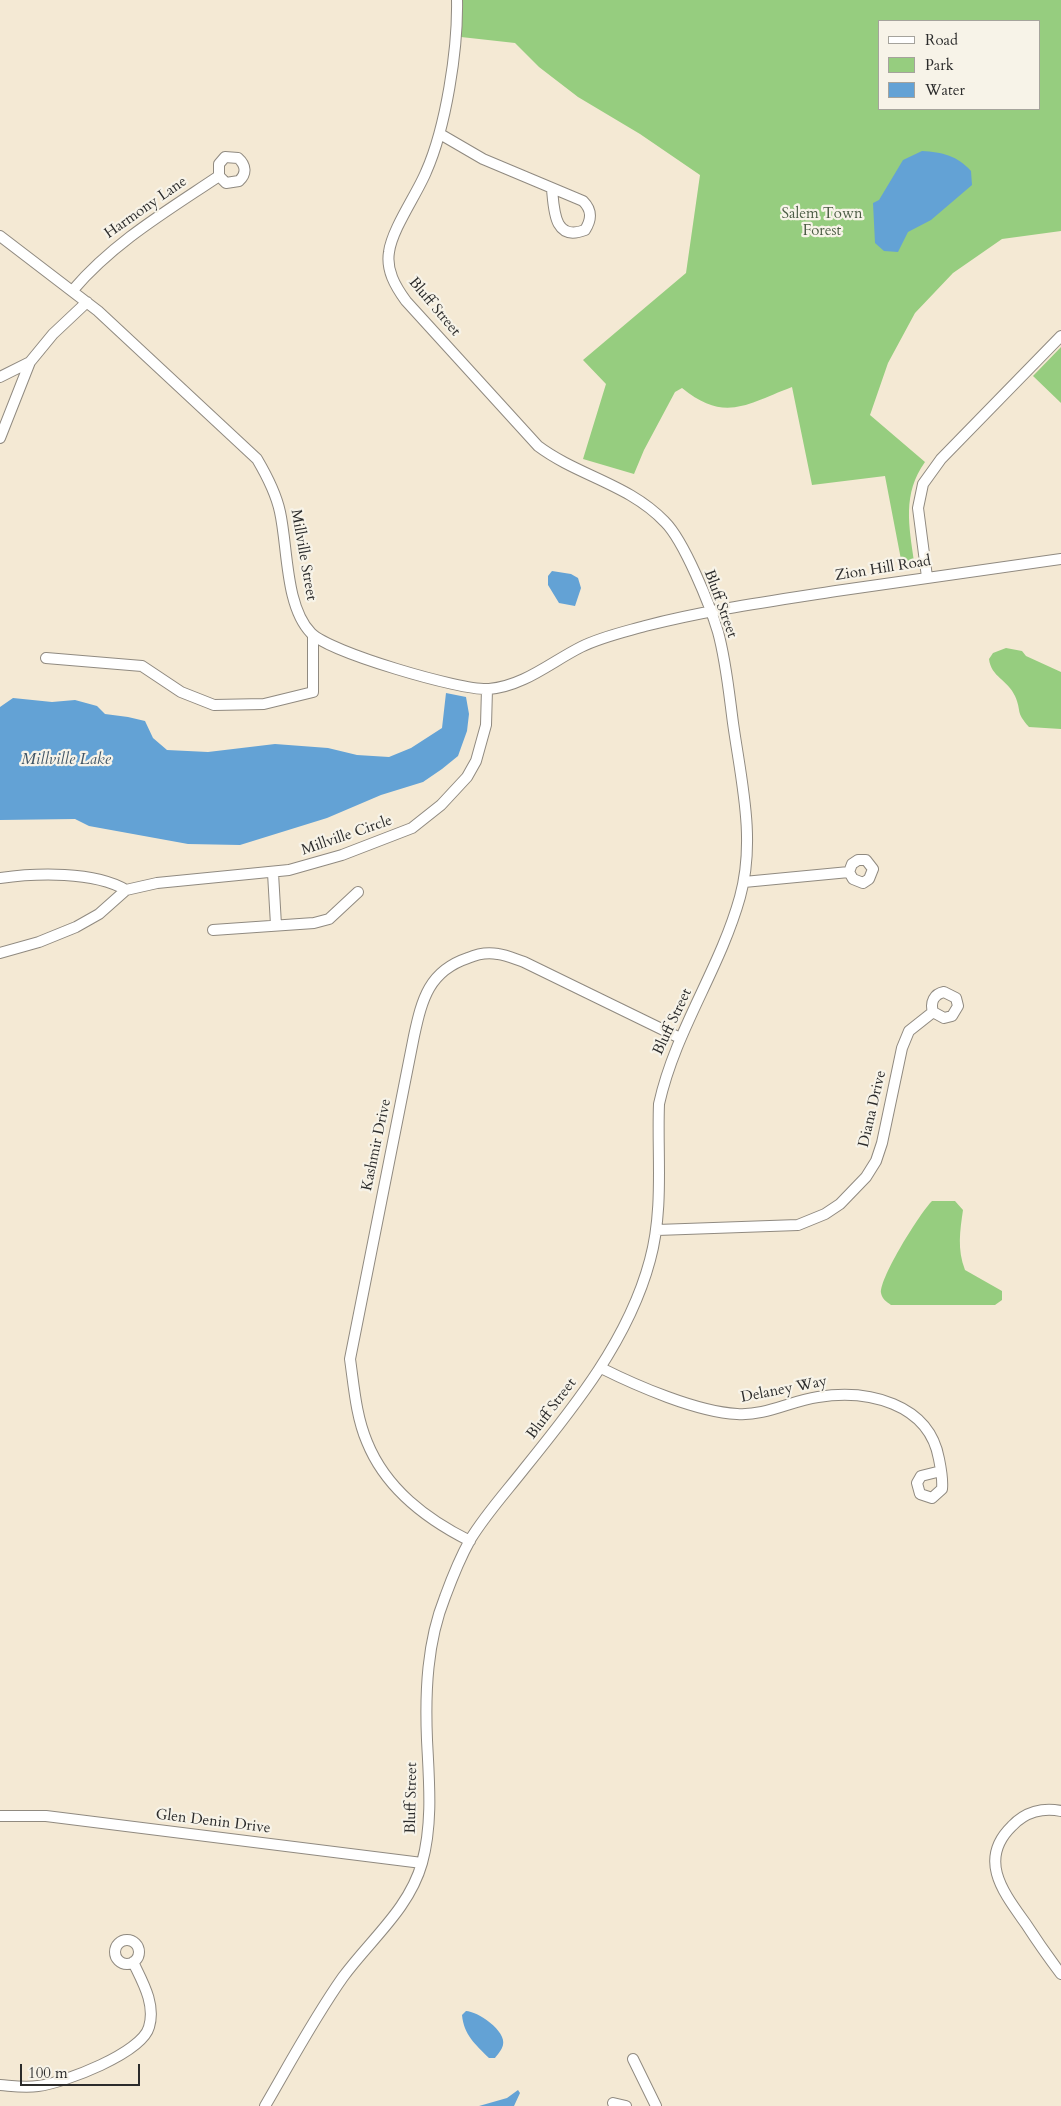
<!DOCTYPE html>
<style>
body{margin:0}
#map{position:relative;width:1061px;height:2106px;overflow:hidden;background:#f4e9d4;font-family:Cardo,serif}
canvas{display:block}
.legend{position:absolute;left:878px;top:20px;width:162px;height:90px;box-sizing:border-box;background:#f7f3e8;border:1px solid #a5a39c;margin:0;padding:6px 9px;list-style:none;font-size:15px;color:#2b2b2b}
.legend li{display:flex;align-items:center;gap:10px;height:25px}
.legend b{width:25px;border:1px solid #a5a39c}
.scale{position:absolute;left:20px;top:2064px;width:120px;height:22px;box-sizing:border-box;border:2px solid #2b2b2b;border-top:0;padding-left:6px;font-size:15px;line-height:18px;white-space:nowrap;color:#2b2b2b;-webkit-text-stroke:4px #f7f3e8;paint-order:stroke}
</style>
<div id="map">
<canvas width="1061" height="2106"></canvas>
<ul class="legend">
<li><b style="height:6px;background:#fff"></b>Road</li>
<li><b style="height:14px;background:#96cd7f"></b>Park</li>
<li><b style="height:14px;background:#63a2d5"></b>Water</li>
</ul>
<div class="scale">100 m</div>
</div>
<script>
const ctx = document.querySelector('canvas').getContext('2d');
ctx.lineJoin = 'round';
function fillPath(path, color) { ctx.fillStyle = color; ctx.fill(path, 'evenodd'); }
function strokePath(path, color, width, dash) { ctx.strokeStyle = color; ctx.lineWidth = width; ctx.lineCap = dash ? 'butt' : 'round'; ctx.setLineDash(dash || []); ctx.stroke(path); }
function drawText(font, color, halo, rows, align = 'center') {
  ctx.font = font + ' Cardo,serif'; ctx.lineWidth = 4.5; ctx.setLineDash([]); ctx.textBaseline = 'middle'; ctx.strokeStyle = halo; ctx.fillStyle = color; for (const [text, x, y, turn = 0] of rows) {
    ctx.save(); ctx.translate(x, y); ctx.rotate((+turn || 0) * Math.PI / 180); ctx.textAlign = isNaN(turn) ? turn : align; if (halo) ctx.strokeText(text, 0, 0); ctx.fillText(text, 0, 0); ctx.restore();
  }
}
const green = new Path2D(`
 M461,0H1061V231L1002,239L953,273L915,313L888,363L870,415L925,462C902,494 909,526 914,562L912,567L903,570L885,476L812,485L792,387C747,404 725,423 682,388L675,392L644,450L634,474L583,459L606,384L583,360L686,273L700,175L640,134L578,97L539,67L515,43L461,37ZM880,21H1040V109H880Z
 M1061,347V403L1033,376Z
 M1006,648L1022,651L1026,656L1061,672V729L1029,727C1015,711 1022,712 1015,696C1008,680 991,677 989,659L993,653Z
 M932,1201H955L963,1210C960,1231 957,1249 965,1270L1002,1291V1300L995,1305H891C887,1302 882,1299 881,1293C880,1277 920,1213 932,1201Z`);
const water = new Path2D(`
 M922,151C942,152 958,156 971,171L972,185L931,220L908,232L898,252L884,251L875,243L873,203L879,200L903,160Z
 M552,571L571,574L578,578L581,588L575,606L559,603L548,585V576Z
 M446,693L466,697L469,714L467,731L458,756L442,769L423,782L381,795L327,818L240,845L188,844L89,826L75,819L0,820V707L13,698L52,702L75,700L97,706L105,714L128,717L145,721L153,738L167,750L208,752L275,744L328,748L357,755L389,757L411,748L442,728Z
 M466,2011C477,2011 507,2031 503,2045C502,2050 497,2055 495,2058H489C475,2044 464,2035 462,2015Z
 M518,2090L520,2093L514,2106H479L507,2098Z`);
const minor = new Path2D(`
 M440,134L483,159L583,201C592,210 592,219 585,230C554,242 554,210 552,189
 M0,236L98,311L257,459C267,476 276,493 280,512C288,548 285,606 311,633C329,652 461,691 489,689C524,686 551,662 581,647C601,637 624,632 645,626C707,610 772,601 836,591C911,580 986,569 1061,559
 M73,290C114,242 167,211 219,176L226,183L239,181C247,174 246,165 238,158L225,157L219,164V176
 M0,377L30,362
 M0,438L30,362L53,334L87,302
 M927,577L918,508L923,484L941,459L1061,336
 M46,658L142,666L181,692L214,705L264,704L313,692V635
 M273,873L276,925
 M0,878C36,873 94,871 126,890
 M744,882L849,872L853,879L863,883L869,879L873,869L866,860H858L852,864L849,872
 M213,930L314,923L329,919L358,892
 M0,953L39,942L76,927L99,914L126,890L157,883L289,870L342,855L412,828L441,805L467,777L476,761L486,725L487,689
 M657,1230L798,1225L825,1214L840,1204L866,1177L876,1161L882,1143L902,1048L909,1031L933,1012L944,1018L952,1016L958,1006L956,998L944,992C934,994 930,1002 933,1012
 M601,1368C637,1386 697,1412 737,1414C766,1416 790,1401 818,1397C867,1389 929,1403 939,1459C941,1469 943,1480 942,1489L932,1498L920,1494L917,1483L921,1476L941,1471
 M470,1541C426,1519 386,1489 367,1442C356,1416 354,1387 350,1359L414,1036C422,999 429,971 468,958C477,954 488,952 498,954C506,955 515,959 524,962L680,1038
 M1061,1811C1043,1807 1025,1812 1012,1826C977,1860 1004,1893 1026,1924C1037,1941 1049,1958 1061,1974
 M0,1816H46L422,1863
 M115 1952a12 12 0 1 1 24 0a12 12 0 1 1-24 0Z
 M633,2059L656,2106
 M0,2085C13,2086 25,2088 38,2086C64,2083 142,2053 149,2027C156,2004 142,1981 133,1962
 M613,2103L626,2106
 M265,2106C290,2063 314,2018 343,1977C371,1939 409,1909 422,1863C433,1823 429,1781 427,1740C425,1692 427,1642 445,1597C452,1578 460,1558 470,1540C485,1515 506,1492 524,1469C575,1406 629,1339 650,1260C664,1209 657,1155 659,1104C675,1031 720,969 740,897C756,840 741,780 733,723C729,693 726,661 718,632C710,605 684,541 665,522C629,484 578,476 538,446L406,301C395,286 386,270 389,252C392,229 417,194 426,172C446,127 458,49 457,0`);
const streetNames = [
 ["Harmony Lane",146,208,-35],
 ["Bluff Street",434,307,50],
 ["Millville Street",303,555,80],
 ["Zion Hill Road",883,569,-9],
 ["Bluff Street",720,604,70],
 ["Millville Circle",347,836,-19],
 ["Bluff Street",673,1022,-65],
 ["Diana Drive",873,1109,-77],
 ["Kashmir Drive",377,1145,-78],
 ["Delaney Way",784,1390,-11],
 ["Bluff Street",552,1409,-53],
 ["Bluff Street",412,1798,-89],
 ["Glen Denin Drive",213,1822,7]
];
const parkNames = [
 ["Salem Town",822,215],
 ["Forest",822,232]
];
const waterNames = [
 ["Millville Lake",66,760]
];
fillPath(green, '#96cd7f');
fillPath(water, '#63a2d5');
strokePath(minor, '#908a80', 12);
strokePath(minor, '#fff', 10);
drawText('15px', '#2b2b2b', '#f7f3e8', streetNames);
drawText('15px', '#4b5c44', '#f7f3e8', parkNames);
drawText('italic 16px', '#3f5566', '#f7f3e8', waterNames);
</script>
